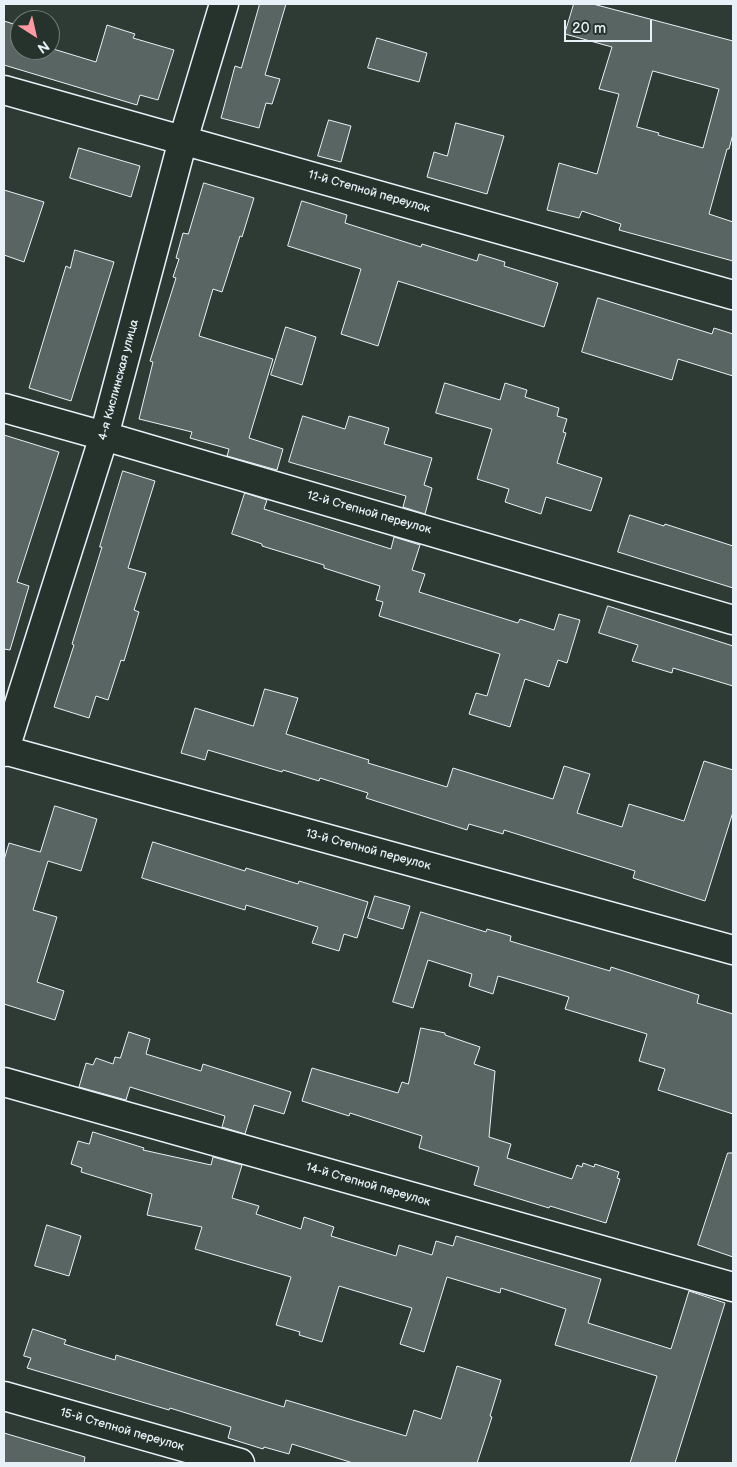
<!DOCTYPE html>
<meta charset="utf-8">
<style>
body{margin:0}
#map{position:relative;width:737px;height:1467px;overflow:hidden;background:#2e3b35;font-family:"Balsamiq Sans",sans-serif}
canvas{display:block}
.frame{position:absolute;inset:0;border:5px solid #e8f1f8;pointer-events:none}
.north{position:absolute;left:10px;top:10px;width:50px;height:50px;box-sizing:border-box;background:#26332d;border:1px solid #747f7e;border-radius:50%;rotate:145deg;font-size:14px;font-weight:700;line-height:20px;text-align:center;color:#e8f1f8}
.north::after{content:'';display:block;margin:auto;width:18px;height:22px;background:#ff9aa2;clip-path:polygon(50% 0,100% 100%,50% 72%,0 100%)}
.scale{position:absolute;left:564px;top:20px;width:88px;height:22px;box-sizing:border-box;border:2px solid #e8f1f8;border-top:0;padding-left:6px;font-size:15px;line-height:18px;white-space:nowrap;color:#e8f1f8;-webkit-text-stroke:4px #26332d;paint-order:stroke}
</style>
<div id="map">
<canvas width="737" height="1467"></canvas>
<div class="frame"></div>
<div class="north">N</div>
<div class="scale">20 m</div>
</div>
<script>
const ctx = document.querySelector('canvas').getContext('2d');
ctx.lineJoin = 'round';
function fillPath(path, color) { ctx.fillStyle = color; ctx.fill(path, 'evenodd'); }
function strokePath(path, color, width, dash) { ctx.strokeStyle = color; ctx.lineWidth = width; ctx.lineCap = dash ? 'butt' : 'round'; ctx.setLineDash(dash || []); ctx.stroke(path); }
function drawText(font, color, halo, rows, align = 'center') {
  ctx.font = font + ' "Balsamiq Sans",sans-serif'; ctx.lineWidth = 5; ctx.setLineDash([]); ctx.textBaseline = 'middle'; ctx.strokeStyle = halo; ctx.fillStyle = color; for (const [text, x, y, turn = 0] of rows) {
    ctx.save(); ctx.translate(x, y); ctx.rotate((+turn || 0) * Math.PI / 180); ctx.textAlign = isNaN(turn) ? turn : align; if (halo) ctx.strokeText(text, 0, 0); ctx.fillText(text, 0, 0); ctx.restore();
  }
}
const building = new Path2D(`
 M260,4H286L265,75L280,79L272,104L266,103L259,128L221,118L235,66L241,68Z
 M574,4H593L733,41V134L729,149H727L709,214L733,222V261L619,230L621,224L582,211L579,218L547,210L559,163L597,174L619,94L599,89L612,47L565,34ZM653,71L719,89L703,148L658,135L659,133L637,127Z
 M4,21L20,26V50H50V48L96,62L107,25L135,34L133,38L174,50L158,100L140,95L137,105L4,65Z
 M377,38L427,53L419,82L368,68Z
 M329,120L351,126L341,162L318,156Z
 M456,123L504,136L487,194L427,177L434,152L447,156Z
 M79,148L140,166L131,197L70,178Z
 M204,183L254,198L242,237L240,236L222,292L213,289L199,336L273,359L249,438L283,449L277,470L227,456L229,449L190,438L192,432L139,419L153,362L150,361L176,278L173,277L179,259L176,258L183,233L188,234Z
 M4,190L44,202L24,262L4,255Z
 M302,201L347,215L345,223L421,247L422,244L477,261L479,254L505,262L504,266L558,283L544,327L398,281L378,346L341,334L361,269L288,246Z
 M75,250L114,262L71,401L29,388L66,266L70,268Z
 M598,298L712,334L714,328L733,334V376L678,359L672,380L582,352Z
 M286,327L316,337L302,385L271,375Z
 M445,383L500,400L505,383L527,390L525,397L559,408L557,416L567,419L563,432L566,433L557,463L602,478L591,511L546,497L541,514L505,502L509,489L477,479L492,429L436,413Z
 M303,416L345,429L349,416L389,428L384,444L432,458L424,485L432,488L425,514L403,507L406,496L289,462Z
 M4,435L59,452L17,582L29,586L10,650L4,649Z
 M123,471L155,481L128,568L146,573L134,610L139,612L124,661L121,660L108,700L96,696L89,718L54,707L74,645L72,644L102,547H100Z
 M245,493L267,500L264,509L391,549L394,537L420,545L412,570L425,574L419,592L518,623L520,619L554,630L559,614L580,620L567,663L558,660L549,687L525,679L510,727L469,714L476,693L487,696L500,654L379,616L383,602L376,600L380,586L324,568V565L262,546V544L232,534Z
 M630,515L664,526L665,524L733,546V588L618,552Z
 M608,606L733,646V686L673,668L672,673L632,661L638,645L599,633Z
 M265,689L298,698L286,734L369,760L368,763L447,787L453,768L553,799L564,766L590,774L577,813L622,827L629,804L684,821L704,761L733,770V812L705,901L633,878L635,871L504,830L503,834L469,824L467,830L366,798L368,793L320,778L319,781L283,770L282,772L208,750L205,760L181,753L195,708L253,726Z
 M55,806L97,819L81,871L48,861L33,910L57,917L37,982L64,991L55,1020L4,1004V860L9,843L40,852Z
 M153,842L245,871L246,868L298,884L299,881L368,902L357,938L344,934L339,951L312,943L318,927L246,905L245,910L142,878Z
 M375,896L410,906L403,929L368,918Z
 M421,912L486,932L487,929L511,936L510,941L610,971L611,967L699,995L697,1003L733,1014V1114L658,1090L665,1069L639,1061L647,1034L565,1009L569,997L498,976L493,994L469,986L472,974L428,960L413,1008L393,1002Z
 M421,1028L445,1033V1035L480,1047L474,1064L495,1071L489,1137L511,1144L507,1158L572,1179L577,1165L582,1167L583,1163L594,1167L595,1164L619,1172L617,1178L620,1179L606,1223L550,1206L549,1208L474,1185L479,1167L419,1148L422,1136L350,1113L349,1116L302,1101L312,1068L398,1093L402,1082L408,1084Z
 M129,1032L150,1039L146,1054L201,1071L203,1064L291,1092L284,1114L254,1105L245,1134L222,1127L225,1116L130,1087L126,1100L79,1087L86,1063L93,1065L96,1058L113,1064L115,1057L120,1058Z
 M93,1132L144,1148L143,1150L211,1165L213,1157L242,1165L232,1198L259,1206L256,1214L301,1229L304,1217L334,1227L331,1236L396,1256L399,1245L432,1255L436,1241L453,1246L456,1236L601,1279L588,1323L671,1349L689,1291L725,1303L675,1463H630L657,1376L555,1345L566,1309L501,1288L500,1293L447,1277L424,1352L400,1344L412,1308L339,1286L322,1342L299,1335L300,1332L276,1325L291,1277L195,1249L202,1227L147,1215L152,1194L81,1172L82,1168L71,1164L78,1141L89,1144Z
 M728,1153H733V1257L698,1245Z
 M47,1225L81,1236L69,1276L35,1266Z
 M33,1329L66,1340L64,1344L115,1360L116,1355L284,1407L286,1400L406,1436L414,1410L441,1419L457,1366L501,1380L490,1416L492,1417L477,1463H353L292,1444L289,1454L264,1447L263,1449L228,1438L231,1427L170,1408L169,1410L27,1368L31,1358L24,1356Z
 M4,1433L85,1457L84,1463H4Z`);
const street = new Path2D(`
 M4,90L733,295
 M4,408L104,436L733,620
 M4,750L733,950
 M4,752L104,436L183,140L224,4
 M4,1082L733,1287
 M4,1396L240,1463`);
const streetNames = [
 ["11-й Степной переулок",369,192,16],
 ["4-я Кислинская улица",119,380,-75],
 ["12-й Степной переулок",369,513,16],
 ["13-й Степной переулок",368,850,15],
 ["14-й Степной переулок",368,1185,16],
 ["15-й Степной переулок",122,1430,16]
];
fillPath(building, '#596563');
strokePath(building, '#e8f1f8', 1);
strokePath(street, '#e8f1f8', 31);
strokePath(street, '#26332d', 28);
drawText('12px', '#e8f1f8', '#26332d', streetNames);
</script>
